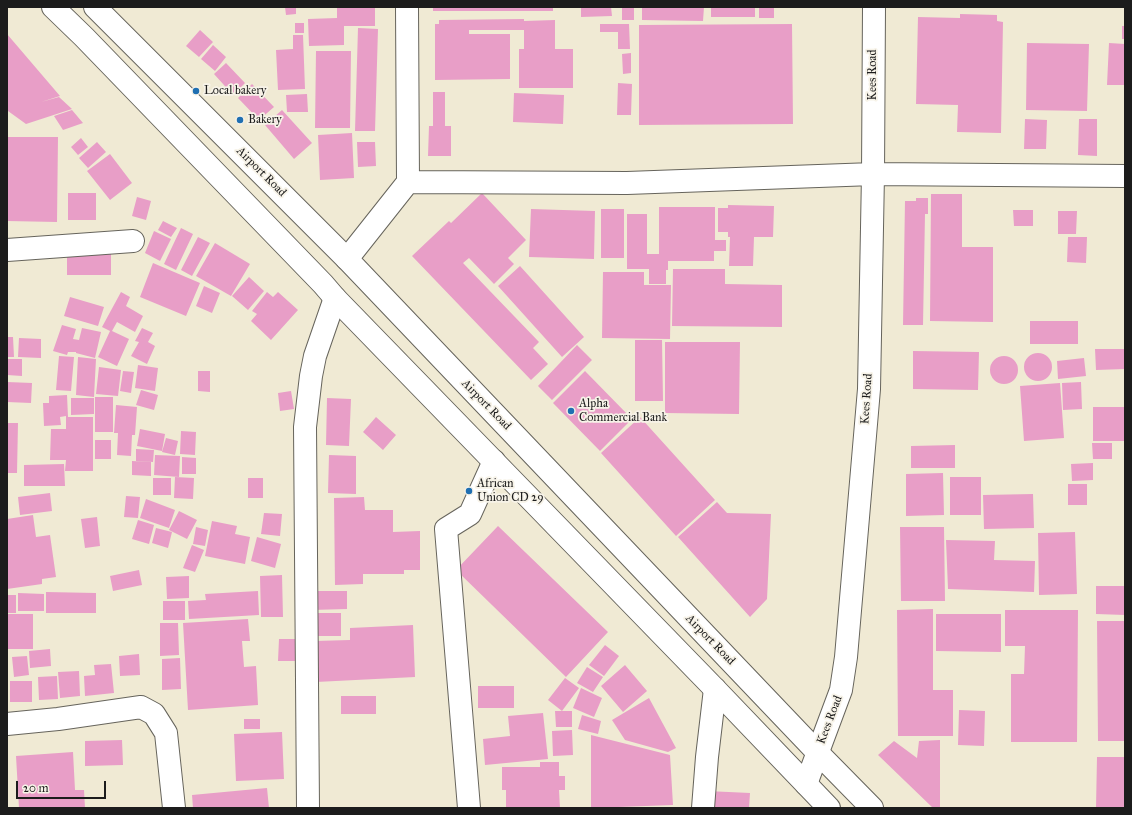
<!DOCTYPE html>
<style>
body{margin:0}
#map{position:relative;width:1132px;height:815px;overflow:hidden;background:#f0ead4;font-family:"IM FELL Great Primer",serif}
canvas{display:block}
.frame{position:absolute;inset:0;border:8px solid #1c1c1c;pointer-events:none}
.scale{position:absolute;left:16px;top:781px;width:90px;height:18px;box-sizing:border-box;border:2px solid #1c1c1c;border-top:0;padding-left:5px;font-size:12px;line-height:14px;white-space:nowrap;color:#1c1c1c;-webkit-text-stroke:3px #f7f3e8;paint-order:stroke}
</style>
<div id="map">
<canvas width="1132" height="815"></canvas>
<div class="frame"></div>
<div class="scale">20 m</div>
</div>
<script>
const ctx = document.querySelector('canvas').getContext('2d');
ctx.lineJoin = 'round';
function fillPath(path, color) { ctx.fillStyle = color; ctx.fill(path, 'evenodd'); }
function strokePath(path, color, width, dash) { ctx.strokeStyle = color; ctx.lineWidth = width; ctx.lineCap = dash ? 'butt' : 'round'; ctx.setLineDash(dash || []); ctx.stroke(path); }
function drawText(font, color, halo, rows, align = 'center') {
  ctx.font = font + ' "IM FELL Great Primer",serif'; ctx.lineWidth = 3.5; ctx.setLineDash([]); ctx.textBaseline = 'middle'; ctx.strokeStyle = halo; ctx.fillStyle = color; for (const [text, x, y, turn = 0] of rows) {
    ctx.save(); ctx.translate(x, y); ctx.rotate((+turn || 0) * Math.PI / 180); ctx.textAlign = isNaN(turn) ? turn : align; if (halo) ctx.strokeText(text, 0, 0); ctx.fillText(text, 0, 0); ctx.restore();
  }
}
const building = new Path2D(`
 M285,7H296V14L286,15Z
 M337,7H375V26H344V45L309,46L308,19L337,18Z
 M433,7H553V11H433Z
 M581,7H611L612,16L581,17Z
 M622,7H634V20H622Z
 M642,7H704L703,21L642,20Z
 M711,7H755V17H711Z
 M759,7H774V18H759Z
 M960,14L997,15V21L1003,22L1001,133L957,132L958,105L916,104L918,17L960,18Z
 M524,19V21L555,20V49H573V88H519V49H524V30H469V34H510V79L435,80V24H439V20Z
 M295,23H304V33H295Z
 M600,24H629L630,49H618V32H600Z
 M792,24L793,124L639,125V25Z
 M1122,26H1125V39H1122Z
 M358,28L378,29L375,131H355Z
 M200,30L213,42L199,57L186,46Z
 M7,34L60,96L41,102L59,97L72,109L26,124L8,111L7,112Z
 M293,35H303L305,89L278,90L276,50L293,49Z
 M1027,43L1089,44L1087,111L1026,110Z
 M1109,43L1125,44V85H1107Z
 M213,45L226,57L215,71L201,59Z
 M316,51H351L350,128H315Z
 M631,53V73L623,74L622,54Z
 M226,63L245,83L233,95L214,74Z
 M618,83L632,84L631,115H617Z
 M252,84L274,107L259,120L238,98Z
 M433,92H445V126H451V156H428L429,126H433Z
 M514,93L564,95L563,124L513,122Z
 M307,94L308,112H287L286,95Z
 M72,110L83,123L63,130L54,116Z
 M282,110L312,143L294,159L265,125Z
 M1025,119L1047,120L1046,149H1024Z
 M1079,119H1097V156L1078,155Z
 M352,133L354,178L320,180L318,135Z
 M7,137H58L57,222L7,221Z
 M81,138L88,147L78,155L71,147Z
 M97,142L106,152L88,168L79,158Z
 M357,142H375L376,166L358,167Z
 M110,154L132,183L110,200L87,171Z
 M68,193H96V220H68Z
 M482,193L526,240L508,258L514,264L494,284L469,258L463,263L539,342L533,348L548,364L531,380L412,256L449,221L451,223Z
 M931,194H962V247H993V322L930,321Z
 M137,197L151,201L146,220L132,216Z
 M916,198H928V214H925L923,325H903L905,201H916Z
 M728,205L774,206L773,237H754L753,266H729L730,237H728V232H718V208H728Z
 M659,207H715V240H726V251H714V261H668V270H666V284H649V269H627V214H647V254H659Z
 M531,209L595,211L594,259L529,257Z
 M601,209H624V258H601Z
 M1013,210H1033V226H1014Z
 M1058,211H1077L1076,234H1058Z
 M163,221L177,228L171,237L158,230Z
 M181,228L193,234L176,270L164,264Z
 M154,231L171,239L160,261L145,253Z
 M198,237L210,243L192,276L181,270Z
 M1068,237H1087L1086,263L1067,262Z
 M215,243L250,264L231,296L196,276Z
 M67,253L111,254V275H67Z
 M153,263L200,283L186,316L140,297Z
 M520,266L584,337L562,357L498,286Z
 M673,269H725V284L782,285V327L672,326Z
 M603,272H644V285H671L670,339L602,338Z
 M249,277L264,291L248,310L232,296Z
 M204,286L220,293L212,313L196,306Z
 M121,292L130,297L126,306L143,316L135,332L117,322L112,331L129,339L117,366L98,357L110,331L102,327Z
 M267,292L273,297L278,292L298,310L271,340L251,321L257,314L252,311Z
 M70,297L104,307L98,326L64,316Z
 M1030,321H1078V344H1030Z
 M62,325L76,329L73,339L79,340L82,328L101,332L95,358L76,353V352H68L67,355L53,351Z
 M142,328L153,333L148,342L155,346L147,364L131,356L139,342L135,341Z
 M7,337H13L14,357H7Z
 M19,338L41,339V358L18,357Z
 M635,340H662L663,401H635Z
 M665,342H740L739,414L665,413Z
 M577,345L592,360L552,400L538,386Z
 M1095,349H1125V369L1096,370Z
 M913,351L979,352L978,390L913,389Z
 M1024 367a14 14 0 1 1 28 0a14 14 0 1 1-28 0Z
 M990 370a14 14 0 1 1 28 0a14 14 0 1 1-28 0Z
 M59,356L74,357L71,391L56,390Z
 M78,357L96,359L94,397L76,395Z
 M1084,358L1086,376L1058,379L1057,361Z
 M7,359H22V376L7,375Z
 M138,365L158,368L155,391L135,388Z
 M99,367L121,370L118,396L96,394Z
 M123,371L134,372L131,393L120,391Z
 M198,371H210V392L198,391Z
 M585,371L632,419L600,451L553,403Z
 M7,382L32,383L31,403L7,402Z
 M1081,382L1082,409L1063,410L1062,383Z
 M1060,383L1064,438L1024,441L1020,386Z
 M141,390L158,395L154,410L136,405Z
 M291,391L294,409L280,411L278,393Z
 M67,395L68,417H93V471H65L66,460H50L51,429H66V416L60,417L61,425L44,426L43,403H49V396Z
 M95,397H113V432H95Z
 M71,398H94V414L71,415Z
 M327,398L351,399L349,446L326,445Z
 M116,405L137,407L135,435H132L131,456L117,455L118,433H114Z
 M1093,407H1125V441H1093Z
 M376,417L396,435L383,450L363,432Z
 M640,417L715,500L676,536L601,453Z
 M7,423H18L17,473H7Z
 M140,429L165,434L162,451L137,446Z
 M181,431L196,432L195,455L180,454Z
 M166,438L178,441L175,455L162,452Z
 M95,440H111V459H95Z
 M1092,443H1112V459H1093Z
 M955,445V468H911V446Z
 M136,449L154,450L153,462L136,461Z
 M155,455L180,456L179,477L154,475Z
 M329,455L356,456V494L328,493Z
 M182,457L196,458V474H182Z
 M132,461L151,462V476L132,475Z
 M1093,463V480L1072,481L1071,464Z
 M64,464L65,486H24V465Z
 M943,473L944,515L906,516V474Z
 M175,477L194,478L193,499L174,498Z
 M950,477H981V515H950Z
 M153,478H171V495H153Z
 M248,478H263V498H248Z
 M1068,484H1087V505H1068Z
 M50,493L52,511L20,515L18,497Z
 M1033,494L1034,528L984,529L983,495Z
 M126,496L140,497L138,518L124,517Z
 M364,497L365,510H393V532L420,531V570H404V574H363V584L335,585L334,498Z
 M146,499L175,510L169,528L140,518Z
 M717,502L727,513L771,514L767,599L750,617L678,537Z
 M179,511L197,520L187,539L169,530Z
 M264,513L282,514L280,536L261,534Z
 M33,515L36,537L50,535L56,577L42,579V584L7,589V519Z
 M97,517L100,546L85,548L81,519Z
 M138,520L154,525L149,544L132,539Z
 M212,521L237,526L235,534L250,537L245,564L205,556Z
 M498,526L608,632L566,677L456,570Z
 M196,527L208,530L205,546L193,544Z
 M900,527H944L945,601H901Z
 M156,528L172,532L168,548L152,543Z
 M1075,532L1077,594L1039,595L1038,533Z
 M257,537L281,544L275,568L251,561Z
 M946,540L995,541L994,560L1035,561L1034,592L948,589Z
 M192,545L204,550L195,572L183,568Z
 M139,570L142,585L113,591L110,576Z
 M282,575L283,617H261L260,576Z
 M189,576V598L167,599L166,577Z
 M1096,586H1125V615L1096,614Z
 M258,591L259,615L189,619L188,601L206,600L205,594Z
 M311,591H347V609L311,610Z
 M46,592L96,593V613H46Z
 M18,593L44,594V611H18Z
 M7,595H16V613H7Z
 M163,601H185V620H163Z
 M933,609V690H953V736H898L897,610Z
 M1005,610H1078L1077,742H1011V674H1024L1025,646H1005Z
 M310,613H341V636H310Z
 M7,614H33V649H7Z
 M936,614H1001V652L936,651Z
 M248,619L250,641H242L244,667L256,666L258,705L188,710L183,623Z
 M1097,621H1125V741H1098Z
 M160,623H178L179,655L160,656Z
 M413,625L415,677L316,682L315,641L350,640V628Z
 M279,639H296V661H278Z
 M605,645L619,656L604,676L589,665Z
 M50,649L51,666L30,668L29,651Z
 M139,654L140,675L120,676L119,656Z
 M27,656L29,675L14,677L12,657Z
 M180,658L181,689L162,690V659Z
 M111,664L114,693L85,696L84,676L95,675L94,665Z
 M625,665L647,691L623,712L601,686Z
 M587,667L603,677L593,692L577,683Z
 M79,671L80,696L60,698L58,672Z
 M57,676L58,699L39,700L38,677Z
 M565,678L579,688L562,711L548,700Z
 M10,681H32V702H10Z
 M478,686H514V708H478Z
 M581,688L602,698L594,717L573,708Z
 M341,696H376V714H341Z
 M649,698L676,748L668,752L625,740L612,720Z
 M959,710L985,711L984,746L958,745Z
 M555,711H572V727H556Z
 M543,713L548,759L485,765L483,739L510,736L508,716Z
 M582,715L601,721L598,734L578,729Z
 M244,719H260V729H244Z
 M572,730L573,755L553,756L552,731Z
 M282,732L284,779L236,781L234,734Z
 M591,735L670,755L673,805L591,808Z
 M122,740L123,765L85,766V741Z
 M940,740V808H933L878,755L894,741L917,758L919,741Z
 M73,752L75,790H84L85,808H19L16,756Z
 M1097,757H1125V808H1096Z
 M540,762H559V776H565V790H559L560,808H506V790H502V767H540Z
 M267,788L269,808H193L192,795Z
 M707,791L750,793L749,808H707Z`);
const minor = new Path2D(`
 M408,182L627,183L873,174L1125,176
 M7,250L133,241
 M347,259L408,182L407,7
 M7,724L58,719L141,707L154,714L166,733L174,808
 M806,784L841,690L846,657L869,389L873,174L874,7
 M308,808L305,427L311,376L315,356L335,298
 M469,808L446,529L470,514L494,461
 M703,808L707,757L715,689`);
const primary = new Path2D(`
 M53,7L84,37L323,284L335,298L715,689L829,808
 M95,7L347,259L818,753L872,808`);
const markers = [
 [196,91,4,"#1f6fb2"],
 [240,120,4,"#1f6fb2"],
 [571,411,4,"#1f6fb2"],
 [469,491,4,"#1f6fb2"]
];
const streetNames = [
 ["Kees Road",873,75,-90],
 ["Airport Road",261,172,45],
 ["Kees Road",867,399,-86],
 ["Airport Road",486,405,46],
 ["Airport Road",710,640,46],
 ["Kees Road",830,720,-69]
];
const poiNames = [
 ["Local bakery",204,91],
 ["Bakery",248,120],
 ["Alpha",579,404],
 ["Commercial Bank",579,418],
 ["African",477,484],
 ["Union CD 29",477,498]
];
fillPath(building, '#e89ec7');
strokePath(minor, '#66645c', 24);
strokePath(primary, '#66645c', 24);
strokePath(minor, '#fff', 22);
strokePath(primary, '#fff', 22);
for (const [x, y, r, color] of markers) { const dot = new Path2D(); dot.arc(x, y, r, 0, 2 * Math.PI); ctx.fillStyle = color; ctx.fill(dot); strokePath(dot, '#f7f3e8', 1.5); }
drawText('12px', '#1c1c1c', '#f7f3e8', streetNames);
drawText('12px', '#1c1c1c', '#f7f3e8', poiNames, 'left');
</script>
